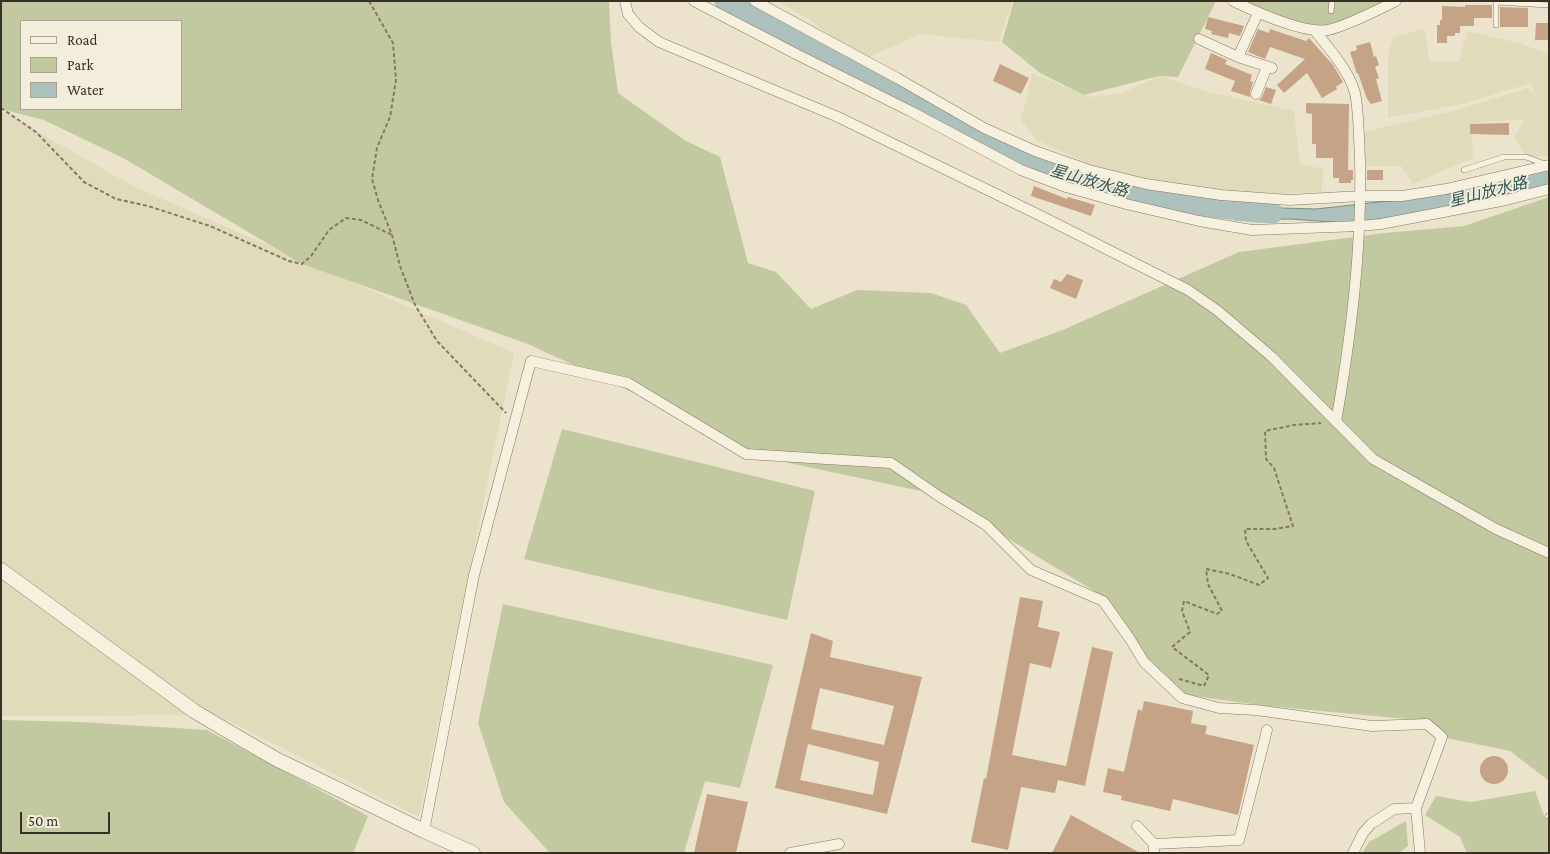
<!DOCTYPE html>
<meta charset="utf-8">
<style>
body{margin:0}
#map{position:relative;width:1550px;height:854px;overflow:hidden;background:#ebe3cc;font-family:"Crimson Pro",serif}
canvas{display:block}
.frame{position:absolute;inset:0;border:2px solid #392f23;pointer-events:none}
.legend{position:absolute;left:20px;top:20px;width:162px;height:90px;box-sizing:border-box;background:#f3eddb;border:1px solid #a9a191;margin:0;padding:6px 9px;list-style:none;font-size:15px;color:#392f23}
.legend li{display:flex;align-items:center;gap:10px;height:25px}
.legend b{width:25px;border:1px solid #a9a191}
.scale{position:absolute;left:20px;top:812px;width:90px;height:22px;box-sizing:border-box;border:2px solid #392f23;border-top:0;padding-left:6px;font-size:15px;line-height:18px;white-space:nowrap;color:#392f23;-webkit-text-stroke:4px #f3eddb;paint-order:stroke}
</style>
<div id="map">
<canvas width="1550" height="854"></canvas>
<div class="frame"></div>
<ul class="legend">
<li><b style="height:6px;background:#f6f0df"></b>Road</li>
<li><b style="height:14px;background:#c2c9a1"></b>Park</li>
<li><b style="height:14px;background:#acc1bb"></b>Water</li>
</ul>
<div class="scale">50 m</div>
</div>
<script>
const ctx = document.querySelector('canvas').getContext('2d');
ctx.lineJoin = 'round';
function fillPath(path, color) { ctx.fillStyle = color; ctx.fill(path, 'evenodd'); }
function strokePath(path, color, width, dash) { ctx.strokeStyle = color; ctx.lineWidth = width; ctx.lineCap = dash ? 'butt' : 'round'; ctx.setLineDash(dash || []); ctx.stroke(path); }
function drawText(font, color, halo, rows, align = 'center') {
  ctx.font = font + ' "Crimson Pro","Noto Sans JP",serif'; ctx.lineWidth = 4; ctx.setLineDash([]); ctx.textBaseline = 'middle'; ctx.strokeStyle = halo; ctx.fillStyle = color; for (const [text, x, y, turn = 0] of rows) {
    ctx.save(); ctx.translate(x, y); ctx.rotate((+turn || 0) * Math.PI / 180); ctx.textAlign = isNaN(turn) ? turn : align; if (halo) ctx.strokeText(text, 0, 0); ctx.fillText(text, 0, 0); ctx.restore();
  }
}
const farmland = new Path2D(`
 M777,1H1013L998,42L920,34L863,60L810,20Z
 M1425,29L1429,61L1459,62L1467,31L1519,43L1549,54V156L1526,157L1514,137L1525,119L1471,123L1473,158L1413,184L1401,166H1363L1364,132L1457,110L1528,88L1537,99L1531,83L1466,103L1388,118V55L1393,37Z
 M1032,73L1089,97L1122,93L1159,76L1209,92L1294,111L1300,164L1324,169L1321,192L1229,196L1101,169L1038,141L1021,121Z
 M1,111L133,186L514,353L419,817L217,715L1,716Z`);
const green = new Path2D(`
 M1,1H609L611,42L618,93L686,141L720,157L748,263L776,272L811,309L857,290L931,293L966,305L1000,353L1065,329L1239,252L1385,233L1464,226L1549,197V781L1510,751L1442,737L1429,721L1267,706L1186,695L1152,671L1107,599L935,494L737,452L714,430L528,344L302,264L125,159L44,120L1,109ZM21,21H181V109H21Z
 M1014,1H1216L1178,77L1159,76L1084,95L1040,73L1002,42Z
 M1226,1H1397L1339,27L1308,30Z
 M562,429L815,491L787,620L524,559Z
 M503,604L773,665L740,788L705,781L684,853H550L504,802L478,723Z
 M1,720L80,722L207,730L368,816L353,853H1Z
 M1535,791L1545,818H1549V853H1467L1460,837L1425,815L1436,796L1471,802Z
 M1406,821L1408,846L1399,853H1362L1369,842Z`);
const water = new Path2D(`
 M1549,169V185L1502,198L1405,216L1346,223L1290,219L1235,220L1247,207L1316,209L1424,197L1477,190Z`);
const river = new Path2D(`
 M725,1L806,47L920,106L1013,157L1064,176L1114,191L1162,201L1256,212L1273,213`);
const building = new Path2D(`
 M1465,5H1492V18H1474V26H1460V33H1455V36H1447V43H1437V25H1440V20H1442V6L1465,7Z
 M1500,7L1528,8V27H1500Z
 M1208,17L1244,26L1240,36L1229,33L1228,38L1211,34L1212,31L1205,29Z
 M1536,23H1549L1548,40H1535Z
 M1258,29L1269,33L1270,29L1306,41L1309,38L1333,65L1343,82L1336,87L1337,89L1322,98L1307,73L1284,93L1277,85L1305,59L1270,47L1265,59L1248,52Z
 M1370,42L1374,57L1376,56L1379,65L1375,67L1379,78L1376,79L1382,101L1371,104L1367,99L1358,73L1357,74L1350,52L1357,50L1356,46Z
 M1211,53L1227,60L1225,64L1252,75L1250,81L1253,82L1250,92V97L1231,91L1235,81L1205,69Z
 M1000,64L1029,78L1021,94L993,81Z
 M1266,87L1276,90L1271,104L1259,100L1262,97Z
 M1306,103L1349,104L1348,170H1353V180H1351V183H1339V178H1333V158H1316V144H1312V114L1306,113Z
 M1509,123V135L1470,134V124Z
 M1367,170H1383V180H1367Z
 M1034,186L1067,199L1068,197L1095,205L1091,216L1031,196Z
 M1067,274L1083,280L1076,299L1050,288L1054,279L1061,282Z
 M1020,597L1043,601L1038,627L1060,632L1051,668L1030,663L1012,755L1066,766L1092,647L1113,652L1085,786L1058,780L1055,793L1021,787L1008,850L971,842L984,778L986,779Z
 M811,633L833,641L830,657L922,677L887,814L775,788ZM820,688L894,706L884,745L811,729ZM808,744L879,762L873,795L800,780Z
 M1144,701L1193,711L1191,723L1207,726L1205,734L1254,745L1238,815L1173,799L1170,811L1121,800L1122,796L1103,792L1108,768L1124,772L1138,709L1142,711Z
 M1480 770a14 14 0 1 1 28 0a14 14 0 1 1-28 0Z
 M707,794L748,802L736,853H694Z
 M1071,815L1140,853H1052Z`);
const path = new Path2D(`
 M369,1L393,43L396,80L390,117L377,148L372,179L378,200L392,235L400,266L415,305L437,341L506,413
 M1,108L36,132L84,182L116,199L148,206L210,226L289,261L302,264L311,256L329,230L346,218L361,220L392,235
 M1179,679L1204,686L1209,675L1172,647L1190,632L1182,611L1184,601L1217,614L1222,611L1208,584L1206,569L1230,574L1259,585L1268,578L1246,541L1245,529H1275L1293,526L1274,468L1266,459L1265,431L1294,425L1321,423`);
const service = new Path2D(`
 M1331,11L1332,1
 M1496,25V2L1549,5
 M1464,170L1504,157H1526L1545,164
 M1548,816H1549`);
const minor = new Path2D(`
 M625,1L628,14L639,27L659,42L838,117L1039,215L1188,290L1218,311L1272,357L1373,459L1496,529L1549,553
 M694,1L798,55L910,111L1021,170L1066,187L1126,204L1199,221L1252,230L1360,226L1381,224L1506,200L1549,189
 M755,1L897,78L984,128L1035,151L1089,170L1146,184L1221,195L1289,200L1361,196H1402L1446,189L1549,165
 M1233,1C1256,12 1303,34 1328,30C1347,26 1377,10 1396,1
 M1258,13L1238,57L1272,68
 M1314,30C1329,48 1349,71 1355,93C1359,112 1359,142 1360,161C1362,249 1351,336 1336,422
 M1199,39L1238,57
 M1256,94L1267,67
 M1137,826L1154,844
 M424,831L474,575L531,361L628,383L746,454L891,463L940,497L986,525L1031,570L1103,601L1130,639L1144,662L1182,698L1219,708L1256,710L1372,726L1427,724L1442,737L1416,808L1420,853
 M790,853L839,844
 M1154,853V844L1239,840L1267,730
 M1353,853L1363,833L1371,824L1394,809L1416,808`);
const tertiary = new Path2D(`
 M1,570L194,711L231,733L276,759L424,831L473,853`);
const waterNames = [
 ["星山放水路",1089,181,16],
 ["星山放水路",1488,192,-14]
];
fillPath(farmland, '#e0dcbb');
fillPath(green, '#c2c9a1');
fillPath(water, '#acc1bb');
strokePath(water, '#738f89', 1);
strokePath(river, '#acc1bb', 21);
fillPath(building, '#c5a386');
strokePath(service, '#877762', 6);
strokePath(minor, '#877762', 11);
strokePath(tertiary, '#877762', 15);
strokePath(path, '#877762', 2, [4, 2.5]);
strokePath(service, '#f6f0df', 5);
strokePath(minor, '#f6f0df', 10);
strokePath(tertiary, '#f6f0df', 14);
drawText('italic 16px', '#345756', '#f3eddb', waterNames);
</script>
